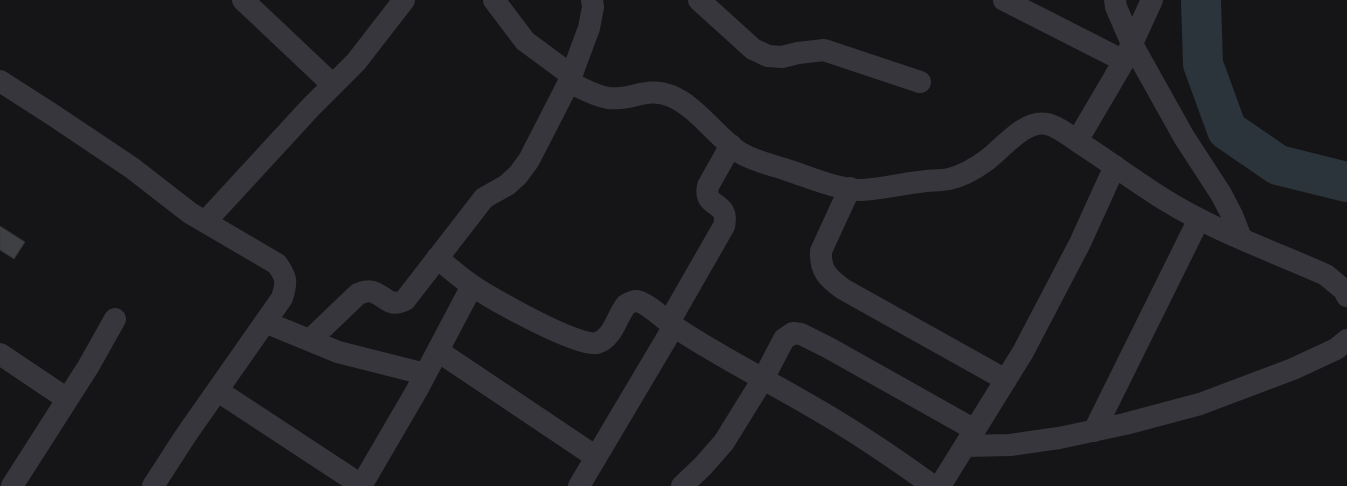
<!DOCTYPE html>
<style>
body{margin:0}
canvas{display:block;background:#151517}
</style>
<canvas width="1347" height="486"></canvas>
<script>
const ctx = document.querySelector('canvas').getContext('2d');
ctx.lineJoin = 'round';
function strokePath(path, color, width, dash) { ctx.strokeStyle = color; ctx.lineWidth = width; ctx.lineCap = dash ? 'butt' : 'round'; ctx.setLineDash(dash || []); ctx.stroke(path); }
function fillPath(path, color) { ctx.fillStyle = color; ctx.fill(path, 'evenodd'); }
const river = new Path2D(`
 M1201,0L1203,64L1227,130L1278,165L1347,182`);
const building = new Path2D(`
 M0,226L25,242L14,259L0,250Z`);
const minor = new Path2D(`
 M243,0L333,85
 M494,0L525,41L571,75
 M699,0L753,49L768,56L782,57L798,53L824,50L920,82
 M1004,0L1124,61
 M1115,0L1116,7L1132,44L1184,137L1221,194L1232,215L1241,238
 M0,81L53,115L132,168L190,213L277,264C287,278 287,282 282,298L186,435L153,486
 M569,82C581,88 595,96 608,98C631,101 647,86 671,96C696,106 716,136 739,152C753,161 772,165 787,170C809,177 838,190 861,190C881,189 900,184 919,182C929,180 939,181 949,179C963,176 976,168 987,160C1003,148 1025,119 1047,124C1059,127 1070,136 1080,143C1108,161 1136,182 1165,200C1215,231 1272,251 1326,275L1344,290L1347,296
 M1077,141L1124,61L1152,0
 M850,188L821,251C820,271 828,278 843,289L1006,380
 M205,222L310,108L356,62L404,0
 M437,258C449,267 460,278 473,286C490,298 581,349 597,343C613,338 616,318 626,305C629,303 633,301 637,301C647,303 664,319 672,325C716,355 765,379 811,406C853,430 893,457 933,486
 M265,322L338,352L425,374
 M669,322L724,226C730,199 703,210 708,186L731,145
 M310,340L358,294C363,292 368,290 373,292C387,297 389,308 405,300L484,198L507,185L518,175L529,160L569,82L589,28L593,7L592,0
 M438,351L596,457
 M0,354L67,399
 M218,391L361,485
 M1094,431L1199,219
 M965,446L1010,445L1059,438L1125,424L1200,404L1293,369L1336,349L1347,340
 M12,486L88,367L115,319
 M361,486L417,390L472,286
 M579,486L674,326
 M682,486L703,466L724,442L763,379L784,339L793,333L801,334L829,348L975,430
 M940,486L1023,352L1080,243L1115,166`);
strokePath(river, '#2b333b', 40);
fillPath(building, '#3f4044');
strokePath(building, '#2f2f33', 1);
strokePath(minor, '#36363c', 22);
</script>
